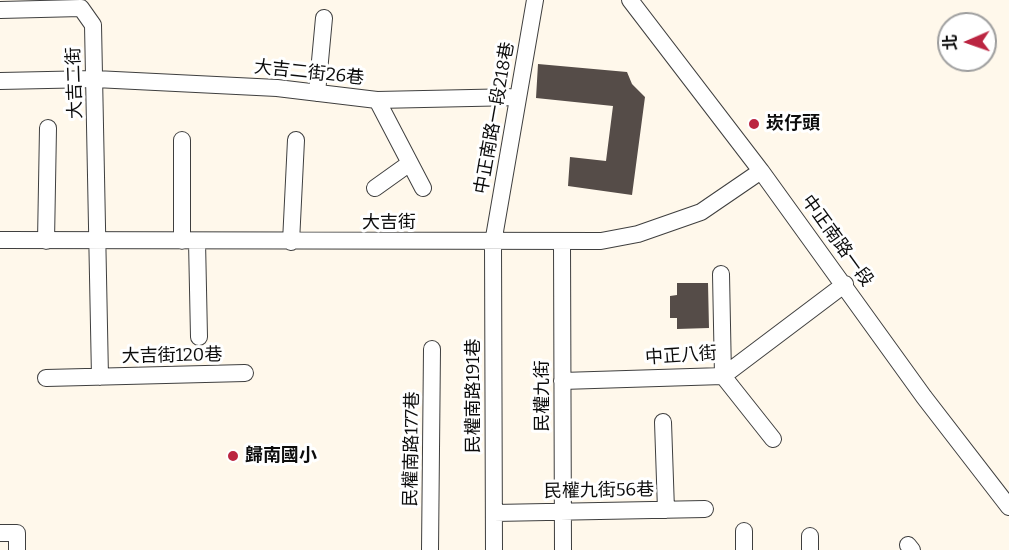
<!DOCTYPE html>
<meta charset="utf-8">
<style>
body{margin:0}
#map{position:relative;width:1009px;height:550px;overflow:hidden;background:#fff8eb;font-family:Bitter,"Noto Sans TC",serif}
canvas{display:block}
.north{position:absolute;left:937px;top:12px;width:60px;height:60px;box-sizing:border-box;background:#fff;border:2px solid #9e9e9e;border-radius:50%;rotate:268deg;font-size:16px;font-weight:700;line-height:24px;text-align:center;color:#0c0c0c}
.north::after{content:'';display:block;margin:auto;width:21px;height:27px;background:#bb2541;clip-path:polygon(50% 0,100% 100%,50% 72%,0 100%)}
</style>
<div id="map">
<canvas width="1009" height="550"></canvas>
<div class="north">北</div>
</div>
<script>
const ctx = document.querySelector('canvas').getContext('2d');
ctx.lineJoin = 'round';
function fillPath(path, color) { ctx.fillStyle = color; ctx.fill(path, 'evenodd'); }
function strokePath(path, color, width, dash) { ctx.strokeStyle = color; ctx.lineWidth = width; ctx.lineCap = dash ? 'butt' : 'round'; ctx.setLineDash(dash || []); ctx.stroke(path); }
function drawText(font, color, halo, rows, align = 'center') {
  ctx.font = font + ' Bitter,"Noto Sans TC",serif'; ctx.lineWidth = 6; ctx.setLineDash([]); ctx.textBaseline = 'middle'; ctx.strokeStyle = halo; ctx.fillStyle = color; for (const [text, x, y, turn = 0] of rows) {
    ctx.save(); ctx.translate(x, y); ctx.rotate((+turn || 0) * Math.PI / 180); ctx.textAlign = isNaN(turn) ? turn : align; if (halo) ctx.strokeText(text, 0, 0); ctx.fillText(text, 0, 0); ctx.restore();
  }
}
const building = new Path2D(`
 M538,64L627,72L632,84L645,97L632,195L568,186L570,157L606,161L613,106L536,98Z
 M677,283H708L709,328L677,329V318H670V296L677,295Z`);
const minor = new Path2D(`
 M630,0L761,171L924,397L1009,507
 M0,10L81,8L93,25L100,377
 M0,81L95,79L277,88L377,100L518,97
 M317,93L324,18
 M377,100L423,188
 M182,140V241
 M375,188L410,163
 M0,240L601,241L638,234L701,212L761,171
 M46,241L48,128
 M197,241L199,337
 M291,242L296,140
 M562,243L563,550
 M721,274L723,376L773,439
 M46,378L245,373
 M562,381L723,376L845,284
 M663,422L666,510
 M494,513L705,509
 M0,533H17V550
 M908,545L912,550
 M430,550L432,349
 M494,550L493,243L535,0
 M744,550V531
 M810,550V536`);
const markers = [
 [754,124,6,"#bb2541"],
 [233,456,6,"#bb2541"]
];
const streetNames = [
 ["大吉二街26巷",309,73,6],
 ["大吉二街",75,83,-92],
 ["中正南路一段218巷",495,118,-80],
 ["大吉街",389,223],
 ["中正南路一段",837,241,54],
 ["大吉街120巷",172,356,-1],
 ["中正八街",681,356,-4],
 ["民權南路191巷",474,396,-90],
 ["民權九街",543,396,-90],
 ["民權南路177巷",412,449,-89],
 ["民權九街56巷",599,491,-1]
];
const poiNames = [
 ["崁仔頭",766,124],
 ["歸南國小",245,456]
];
fillPath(building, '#554c48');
strokePath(minor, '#3f3f3f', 18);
strokePath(minor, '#fff', 16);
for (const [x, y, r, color] of markers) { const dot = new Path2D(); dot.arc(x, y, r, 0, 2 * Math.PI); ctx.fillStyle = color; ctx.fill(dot); strokePath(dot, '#fff', 2); }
drawText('18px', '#0c0c0c', '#fff', streetNames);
drawText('bold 18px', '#0c0c0c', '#fff', poiNames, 'left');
</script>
